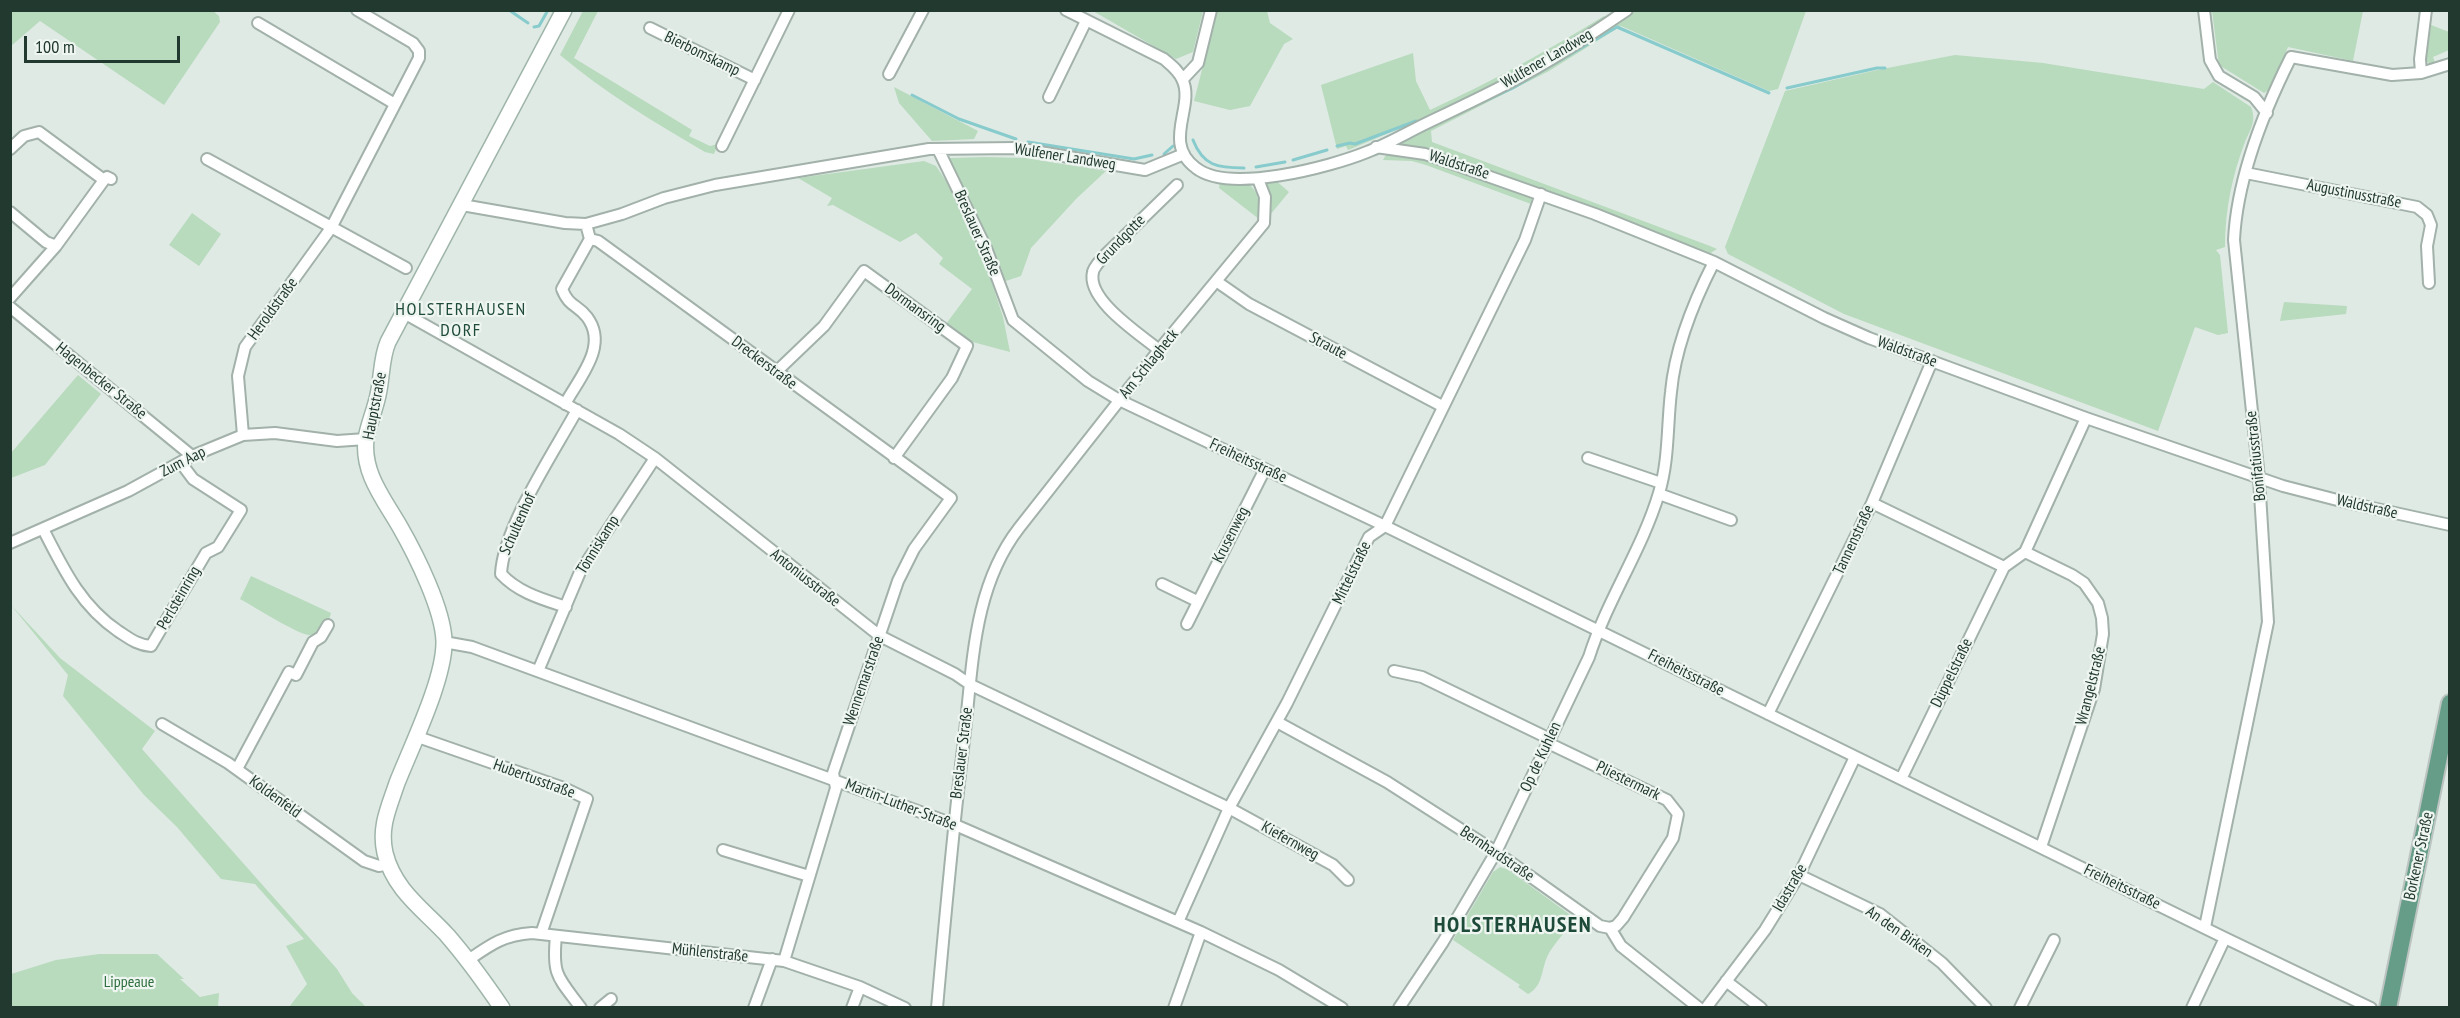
<!DOCTYPE html>
<meta charset="utf-8">
<style>
body{margin:0}
#map{position:relative;width:2460px;height:1018px;overflow:hidden;background:#dfeae4;font-family:"PT Sans Narrow",sans-serif}
canvas{display:block}
.frame{position:absolute;inset:0;border:12px solid #21392f;pointer-events:none}
.scale{position:absolute;left:24px;top:36px;width:156px;height:27px;box-sizing:border-box;border:3px solid #21392f;border-top:0;padding-left:8px;font-size:18px;line-height:21px;white-space:nowrap;color:#21392f;-webkit-text-stroke:4px #eff6f2;paint-order:stroke}
</style>
<div id="map">
<canvas width="2460" height="1018"></canvas>
<div class="frame"></div>
<div class="scale">100 m</div>
</div>
<script>
const ctx = document.querySelector('canvas').getContext('2d');
ctx.lineJoin = 'round';
function fillPath(path, color) { ctx.fillStyle = color; ctx.fill(path, 'evenodd'); }
function strokePath(path, color, width, dash) { ctx.strokeStyle = color; ctx.lineWidth = width; ctx.lineCap = dash ? 'butt' : 'round'; ctx.setLineDash(dash || []); ctx.stroke(path); }
function drawText(font, color, halo, rows, align = 'center') {
  ctx.font = font + ' "PT Sans Narrow",sans-serif'; ctx.lineWidth = 4.5; ctx.setLineDash([]); ctx.textBaseline = 'middle'; ctx.strokeStyle = halo; ctx.fillStyle = color; for (const [text, x, y, turn = 0] of rows) {
    ctx.save(); ctx.translate(x, y); ctx.rotate((+turn || 0) * Math.PI / 180); ctx.textAlign = isNaN(turn) ? turn : align; if (halo) ctx.strokeText(text, 0, 0); ctx.fillText(text, 0, 0); ctx.restore();
  }
}
const green = new Path2D(`
 M212,10L219,16L220,22L164,105L40,21L11,46V11Z
 M583,11H598L574,58L692,130L689,136L710,146L718,144L714,154L705,152C654,122 605,93 560,55Z
 M1093,11H1203L1193,52L1176,59Z
 M1217,11H1267L1270,23L1293,39L1284,44L1250,106L1230,110L1194,101Z
 M1632,11H1806L1778,89L1769,91L1621,26L1549,71L1431,131L1432,142L1710,246L1717,249L1709,254L1606,216L1388,145L1562,57Z
 M2212,11H2363L2353,61L2288,47L2270,89L2264,93L2219,65Z
 M1604,16L1606,20L1517,74L1448,108L1353,148L1348,150L1346,146L1337,149L1321,85L1413,53L1416,81L1430,110C1491,82 1547,51 1604,16Z
 M2431,25L2449,32V50L2433,57L2436,65H2432L2426,61Z
 M1955,55L2043,63L2204,89L2213,82L2251,107C2257,121 2250,130 2245,142C2232,176 2225,210 2225,247L2216,250L2220,255L2228,333L2218,335L2195,327L2158,431L1844,314L1728,254L1725,247L1785,91L1877,70Z
 M894,87L978,131L974,139L932,141L899,103Z
 M1387,153L1426,158L1530,195L1532,198L1531,204L1426,165L1412,161L1383,160Z
 M985,157L1025,158L1106,171L1076,199L1031,248L1021,276L1003,282L947,164L950,158Z
 M924,161L936,166L948,184L981,250L1003,317L1010,352L969,341L946,324L972,289L939,264L943,258L916,233L900,242L833,205L827,206L832,198L798,178Z
 M1274,179L1289,192L1270,215L1263,186L1265,182Z
 M1220,182C1227,182 1237,181 1244,182C1258,186 1262,208 1259,219L1219,188Z
 M192,213L221,234L199,266L169,245Z
 M2284,302L2347,306L2346,314L2280,321Z
 M78,375L101,394L45,465L11,478V453Z
 M251,576L331,613C329,622 321,635 309,635C297,634 253,606 240,599Z
 M11,605L60,658L155,731L142,749L337,969L352,993L366,1007H289L307,984L286,946L304,939L255,884L221,879L177,827L144,795L63,696L68,675Z
 M1500,867L1507,869L1576,919C1567,930 1553,944 1547,957C1541,971 1543,986 1528,994L1518,987L1520,985L1453,940L1493,872Z
 M99,954H157L184,979H180L200,997L219,993L218,1007H11V974L56,960Z`);
const stream = new Path2D(`
 M509,10L528,23
 M534,27L539,26L548,10
 M1787,88L1877,68H1885
 M912,95L959,119L1016,139
 M1427,128L1513,88L1617,27L1769,93
 M1193,140C1203,166 1218,168 1244,168
 M1028,142L1134,159L1152,155
 M1337,146L1350,143L1355,144L1416,121
 M1164,154L1173,146
 M1293,160L1327,150
 M1256,167L1285,162`);
const minor = new Path2D(`
 M1066,10L1164,59C1171,65 1178,70 1182,79C1196,106 1161,142 1196,168C1229,194 1330,167 1367,152C1388,144 1408,132 1429,122C1475,100 1522,78 1566,50C1586,38 1606,24 1627,10
 M2204,10L2210,60L2219,76L2254,97L2267,113
 M258,23L395,104
 M650,28L755,80
 M2421,73L2420,59L2426,10
 M889,74L923,10
 M1183,79L1198,63L1211,10
 M1049,97L1086,21
 M722,146L789,10
 M1376,147L1425,154L1595,214L1714,262L1824,318L1869,338L2086,418L2283,486L2345,502L2450,525
 M10,149L24,136L39,132L104,180
 M938,149L986,248L1013,320L1088,381L1119,400L1385,526L2225,938L2371,1008
 M207,159L406,268
 M2246,173L2417,207L2427,215L2431,225L2427,246L2429,283
 M462,205L565,223L586,224L622,214L664,198L715,185L929,149L1016,148L1145,170L1184,154
 M10,212L46,242L56,246
 M586,224L590,239L598,241L951,498L914,549L898,581L833,773L836,788L784,961
 M1216,281L1249,304L1442,406
 M10,298L56,246L104,180L107,177L111,179
 M10,307L192,456
 M402,312L619,434L655,458L880,636L955,674L971,685L1229,808L1333,865L1348,880
 M1159,350C1140,334 1086,300 1093,272C1094,267 1100,261 1103,257L1177,185
 M776,372L824,326L864,271L967,346L952,378L894,458
 M565,404C579,378 609,346 587,317C577,304 569,307 562,289L590,239
 M243,435L238,376L245,347L331,228L419,58V51L413,43L357,10
 M1588,458L1661,483
 M1659,494L1731,520
 M1872,503L2004,567
 M43,529C63,568 80,605 118,631C129,638 137,645 151,646L206,553L218,547L241,510L193,479L181,463
 M10,543L128,491L192,456L243,435L275,433L337,441L366,439
 M2025,552L2086,418
 M1162,584L1197,601
 M566,607C542,599 519,593 501,574C503,528 554,452 577,410
 M1187,624L1265,469
 M444,642L472,647L953,824L1201,932L1279,970L1342,1008
 M538,671L580,572L655,458
 M1394,671L1422,677L1550,739
 M1768,714L1872,503L1932,361
 M1277,722L1387,782L1496,852L1600,926L1610,928
 M162,724L228,763L364,861L379,866L388,864
 M415,736L564,788L587,799L541,934
 M1548,743L1667,800L1678,814L1673,838L1623,918L1616,926L1610,928
 M237,769L289,672L296,675L313,642L321,637L328,625
 M1901,779L2004,567L2025,552L2072,575L2084,583L2098,603L2102,618L2103,634L2094,689L2041,847
 M723,850L809,876
 M1799,875L1880,914L1942,963L1986,1008
 M1178,922L1229,808L1287,703L1369,537L1385,526L1525,240L1541,194
 M2205,927L2268,622L2259,478L2234,240C2237,179 2264,111 2291,57L2392,75L2421,73L2450,64
 M1610,928L1621,946L1699,1008
 M556,936C552,976 558,977 581,1008
 M467,961C490,945 503,935 532,933L784,961L860,987L905,1008
 M1726,981L1761,1008
 M600,1008L611,999
 M754,1008L772,959
 M852,1008L860,987
 M937,1008C945,918 953,829 964,740C973,667 972,589 1019,528L1159,350L1264,223L1265,197L1258,179
 M1174,1008L1201,932
 M1399,1008L1443,942L1496,852L1589,657C1607,600 1642,550 1659,493C1669,460 1667,426 1671,392C1675,348 1694,301 1714,262
 M1706,1008L1765,930L1799,875L1855,757
 M2020,1008L2054,940
 M2192,1008L2225,938`);
const secondary = new Path2D(`
 M502,1008C485,983 467,958 447,935C423,909 394,890 385,853C379,827 389,807 397,783C412,745 445,678 444,641C443,609 416,555 400,527C384,499 362,473 366,439C368,425 375,410 378,395C382,378 381,358 388,342L564,10`);
const primary = new Path2D(`
 M2388,1008L2450,703`);
const streetNames = [
 ["Bierbomskamp",702,54,26],
 ["Wulfener Landweg",1547,59,-30],
 ["Wulfener Landweg",1065,157,9],
 ["Waldstraße",1459,165,18],
 ["Augustinusstraße",2354,194,11],
 ["Breslauer Straße",977,233,66],
 ["Grundgotte",1121,240,-46],
 ["Dormansring",915,308,36],
 ["Heroldstraße",273,309,-54],
 ["Straute",1328,346,28],
 ["Waldstraße",1907,352,20],
 ["Dreckerstraße",764,363,37],
 ["Am Schlagheck",1149,364,-51],
 ["Hagenbecker Straße",101,381,39],
 ["Hauptstraße",375,406,-79],
 ["Bonifatiusstraße",2256,456,-96],
 ["Freiheitsstraße",1248,461,25],
 ["Zum Aap",183,462,-27],
 ["Waldstraße",2367,507,13],
 ["Schultenhof",518,524,-66],
 ["Krusenweg",1231,535,-63],
 ["Tannenstraße",1854,540,-65],
 ["Tönniskamp",598,545,-58],
 ["Mittelstraße",1352,573,-64],
 ["Antoniusstraße",805,578,38],
 ["Perlsteinring",179,598,-60],
 ["Freiheitsstraße",1686,673,27],
 ["Düppelstraße",1952,673,-64],
 ["Wennemarstraße",864,681,-71],
 ["Wrangelstraße",2091,686,-76],
 ["Breslauer Straße",962,753,-83],
 ["Op de Kuhlen",1541,757,-65],
 ["Hubertusstraße",534,779,20],
 ["Pliestermark",1628,781,26],
 ["Koldenfeld",275,797,36],
 ["Martin-Luther-Straße",901,805,21],
 ["Kiefernweg",1290,841,29],
 ["Bernhardstraße",1497,854,34],
 ["Borkener Straße",2419,856,-78],
 ["Freiheitsstraße",2122,887,26],
 ["Idastraße",1790,888,-60],
 ["An den Birken",1899,932,35],
 ["Mühlenstraße",710,953,6]
];
const parkNames = [
 ["Lippeaue",129,982]
];
const neighbourhoodNames = [
 ["HOLSTERHAUSEN",461,310],
 ["DORF",461,331]
];
const districtNames = [
 ["HOLSTERHAUSEN",1513,926]
];
fillPath(green, '#b8dabd');
strokePath(stream, '#88cbcd', 3);
strokePath(minor, '#a2b1aa', 14);
strokePath(secondary, '#9fb5aa', 18);
strokePath(primary, '#bcc4c1', 20);
strokePath(minor, '#fff', 10);
strokePath(secondary, '#fff', 15);
strokePath(primary, '#659d88', 16);
drawText('16px', '#21392f', '#eff6f2', streetNames);
drawText('16px', '#2d6e3e', '#eff6f2', parkNames);
ctx.letterSpacing = '1.5px';
drawText('18px', '#1e4a3a', '#eff6f2', neighbourhoodNames);
ctx.letterSpacing = '0px';
ctx.letterSpacing = '1.5px';
drawText('bold 22px', '#1e4a3a', '#eff6f2', districtNames);
ctx.letterSpacing = '0px';
</script>
